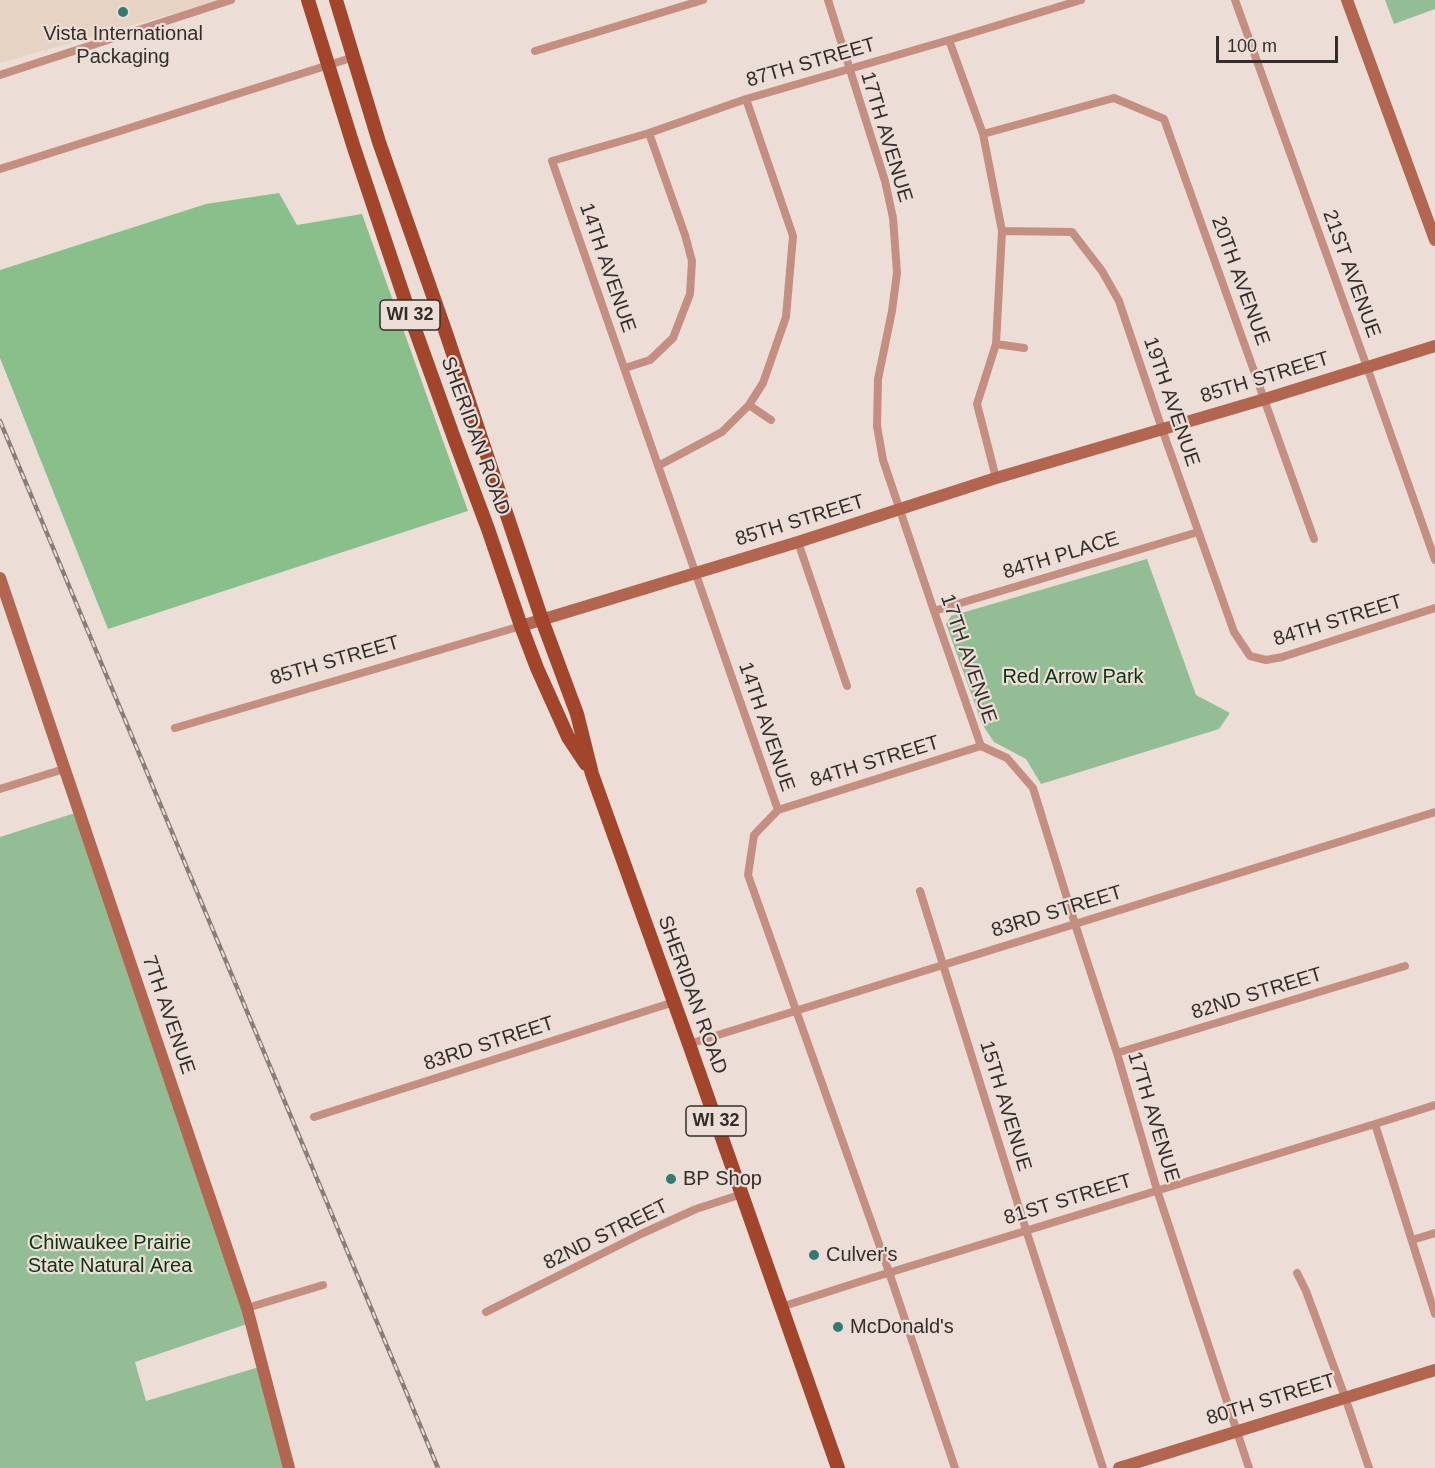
<!DOCTYPE html>
<style>
body{margin:0}
#map{position:relative;width:1435px;height:1468px;overflow:hidden;background:#ecded7;font-family:Helvetica,sans-serif}
canvas{display:block}
.scale{position:absolute;left:1216px;top:36px;width:122px;height:27px;box-sizing:border-box;border:3px solid #332e2b;border-top:0;padding-left:8px;font-size:18px;line-height:21px;white-space:nowrap;color:#332e2b;-webkit-text-stroke:4px #ecded7;paint-order:stroke}
</style>
<div id="map">
<canvas width="1435" height="1468"></canvas>
<div class="scale">100 m</div>
</div>
<script>
const ctx = document.querySelector('canvas').getContext('2d');
ctx.lineJoin = 'round';
function fillPath(path, color) { ctx.fillStyle = color; ctx.fill(path, 'evenodd'); }
function strokePath(path, color, width, dash) { ctx.strokeStyle = color; ctx.lineWidth = width; ctx.lineCap = dash ? 'butt' : 'round'; ctx.setLineDash(dash || []); ctx.stroke(path); }
function drawText(font, color, halo, rows, align = 'center') {
  ctx.font = font + ' Helvetica,sans-serif'; ctx.lineWidth = 4.5; ctx.setLineDash([]); ctx.textBaseline = 'middle'; ctx.strokeStyle = halo; ctx.fillStyle = color; for (const [text, x, y, turn = 0] of rows) {
    ctx.save(); ctx.translate(x, y); ctx.rotate((+turn || 0) * Math.PI / 180); ctx.textAlign = isNaN(turn) ? turn : align; if (halo) ctx.strokeText(text, 0, 0); ctx.fillText(text, 0, 0); ctx.restore();
  }
}
const industrial = new Path2D(`
 M0,0H221L0,63Z`);
const green = new Path2D(`
 M1385,0H1435V9L1394,24Z
 M1147,559L1196,695L1230,713L1219,729L1041,784L1026,759L994,742L982,724L946,624L951,616Z
 M75,813L247,1324L135,1362L146,1401L259,1367L284,1468H0V837Z`);
const forest = new Path2D(`
 M279,193L297,225L362,214L468,511L108,629L0,358V270L206,204Z`);
const street = new Path2D(`
 M828,0L885,181L893,218L897,273L892,311L878,379L877,426L883,460L934,611L981,746L1007,758L1033,788L1075,924L1117,1053L1157,1190L1249,1468
 M1235,0L1367,367L1435,560
 M949,40L983,134L1002,231L996,344L977,404L996,478
 M535,51L703,0
 M0,75L231,0
 M983,134L1114,98L1164,119L1314,539
 M0,169L354,57
 M1002,231L1072,232L1102,271L1119,301L1162,429L1234,632L1250,656L1266,660L1282,657L1435,608
 M996,344L1024,348
 M625,368L650,360L673,338L690,294L692,261L685,235L649,133
 M749,405L771,420
 M658,466L722,432L749,405L763,383L786,317L793,236L746,99
 M798,542L847,686
 M934,611L1198,532
 M175,728L521,626
 M0,789L64,769
 M778,810L552,161L649,133L746,99L949,40L1081,0
 M920,891L1026,1230L1103,1468
 M689,1044L1435,812
 M1117,1053L1405,966
 M314,1117L674,1002
 M1375,1124L1435,1314
 M1412,1240L1435,1233
 M1297,1273L1306,1291L1345,1397L1369,1468
 M781,1307L865,1280L1375,1124L1435,1105
 M247,1308L323,1285
 M486,1312L641,1234L696,1209L742,1194
 M955,1468L889,1272L748,875L754,835L778,810L981,746`);
const secondary = new Path2D(`
 M1347,0L1435,240
 M0,578L247,1308L289,1468
 M521,626L798,542L996,478L1265,399L1435,346
 M1119,1468L1435,1370`);
const primary = new Path2D(`
 M308,0L354,148L412,321L454,438L488,529L521,626L537,668L568,737L586,764
 M336,0L379,142L446,333L542,620L577,714L592,774L689,1044L838,1468`);
const rail = new Path2D(`
 M0,421L438,1468`);
const markers = [
 [123,12,6,"#317a75"],
 [671,1179,6,"#317a75"],
 [814,1255,6,"#317a75"],
 [838,1327,6,"#317a75"]
];
const shields = [
 [410,315,60],
 [716,1121,60]
];
const shieldNames = [
 ["WI 32",410,315],
 ["WI 32",716,1121]
];
const poiNames = [
 ["Vista International",123,34,"center"],
 ["Packaging",123,57,"center"],
 ["BP Shop",683,1179],
 ["Culver's",826,1255],
 ["McDonald's",850,1327]
];
const streetNames = [
 ["87TH STREET",811,63,-16],
 ["17TH AVENUE",886,137,73],
 ["14TH AVENUE",607,268,71],
 ["21ST AVENUE",1351,274,70],
 ["20TH AVENUE",1240,281,70],
 ["85TH STREET",1265,378,-17],
 ["19TH AVENUE",1171,402,71],
 ["SHERIDAN ROAD",475,436,70],
 ["85TH STREET",800,521,-17],
 ["84TH PLACE",1061,556,-17],
 ["84TH STREET",1338,621,-17],
 ["17TH AVENUE",968,659,71],
 ["85TH STREET",335,661,-16],
 ["14TH AVENUE",766,727,71],
 ["84TH STREET",875,762,-17],
 ["83RD STREET",1057,912,-17],
 ["82ND STREET",1257,994,-17],
 ["SHERIDAN ROAD",692,995,70],
 ["7TH AVENUE",168,1015,71],
 ["83RD STREET",489,1044,-18],
 ["15TH AVENUE",1005,1106,73],
 ["17TH AVENUE",1153,1117,73],
 ["81ST STREET",1068,1200,-17],
 ["82ND STREET",606,1235,-26],
 ["80TH STREET",1271,1400,-17]
];
const parkNames = [
 ["Red Arrow Park",1073,677],
 ["Chiwaukee Prairie",110,1243],
 ["State Natural Area",110,1266]
];
fillPath(industrial, '#e7d3c4');
fillPath(green, '#93be95');
fillPath(forest, '#88bf8b');
strokePath(street, '#c48f80', 8);
strokePath(secondary, '#b26650', 12);
strokePath(primary, '#a3452b', 14);
strokePath(rail, '#877e79', 4.5);
strokePath(rail, '#ecded7', 2, [7]);
for (const [x, y, r, color] of markers) { const dot = new Path2D(); dot.arc(x, y, r, 0, 2 * Math.PI); ctx.fillStyle = color; ctx.fill(dot); strokePath(dot, '#ecded7', 2); }
for (const [x, y, w] of shields) { const box = new Path2D(); box.roundRect(x - w / 2, y - 15, w, 30, 4.5); ctx.fillStyle = '#ecded7'; ctx.fill(box); strokePath(box, '#332e2b', 1.5); }
drawText('bold 18px', '#332e2b', null, shieldNames);
drawText('20px', '#332e2b', '#ecded7', poiNames, 'left');
drawText('20px', '#332e2b', '#ecded7', streetNames);
drawText('20px', '#0c3412', '#ecded7', parkNames);
</script>
